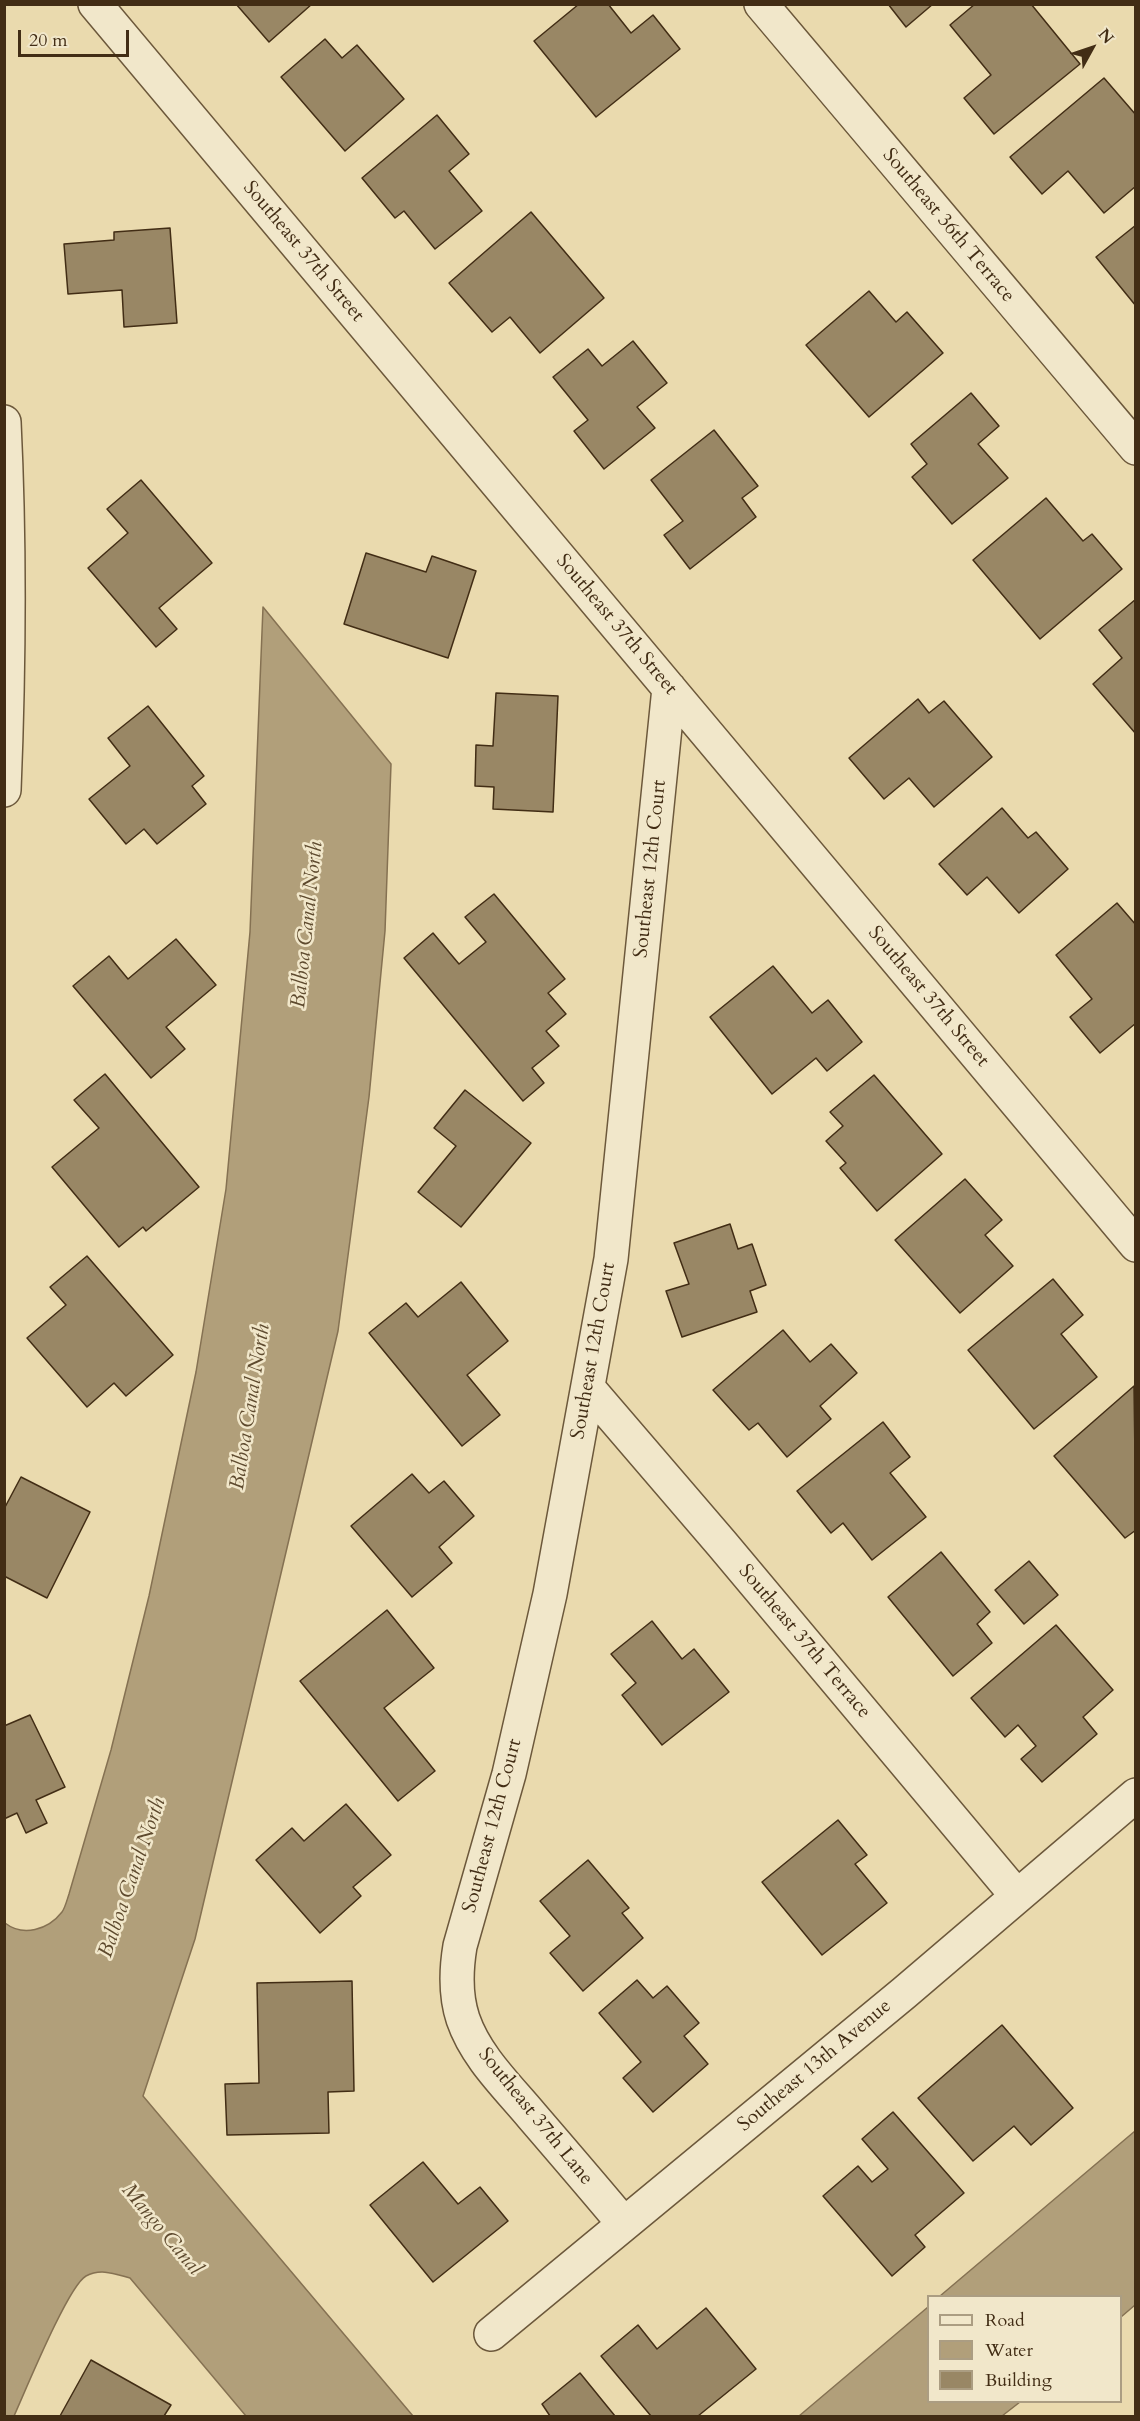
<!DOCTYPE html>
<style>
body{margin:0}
#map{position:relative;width:1140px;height:2421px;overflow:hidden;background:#eadaae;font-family:Cardo,serif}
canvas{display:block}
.frame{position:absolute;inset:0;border:6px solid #422d15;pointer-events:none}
.legend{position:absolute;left:927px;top:2295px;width:195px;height:108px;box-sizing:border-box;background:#f1e7ca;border:2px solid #ab9d82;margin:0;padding:8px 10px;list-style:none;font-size:18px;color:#422d15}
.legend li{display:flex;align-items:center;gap:12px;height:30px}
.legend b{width:30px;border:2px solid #ab9d82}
.north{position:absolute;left:1062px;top:18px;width:60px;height:60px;-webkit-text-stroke:4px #f1e7ca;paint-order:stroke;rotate:50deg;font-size:16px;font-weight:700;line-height:24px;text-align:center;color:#422d15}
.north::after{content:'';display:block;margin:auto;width:21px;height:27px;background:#422d15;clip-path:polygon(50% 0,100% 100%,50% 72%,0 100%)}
.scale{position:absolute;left:18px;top:30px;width:111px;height:27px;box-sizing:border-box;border:3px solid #422d15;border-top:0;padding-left:8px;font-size:18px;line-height:21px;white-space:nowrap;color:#422d15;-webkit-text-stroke:4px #f1e7ca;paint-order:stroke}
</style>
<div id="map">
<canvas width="1140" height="2421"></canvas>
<div class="frame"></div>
<ul class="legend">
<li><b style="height:8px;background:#f1e7ca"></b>Road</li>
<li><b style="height:16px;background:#b19f7a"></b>Water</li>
<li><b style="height:16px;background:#998765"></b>Building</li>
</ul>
<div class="north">N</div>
<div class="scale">20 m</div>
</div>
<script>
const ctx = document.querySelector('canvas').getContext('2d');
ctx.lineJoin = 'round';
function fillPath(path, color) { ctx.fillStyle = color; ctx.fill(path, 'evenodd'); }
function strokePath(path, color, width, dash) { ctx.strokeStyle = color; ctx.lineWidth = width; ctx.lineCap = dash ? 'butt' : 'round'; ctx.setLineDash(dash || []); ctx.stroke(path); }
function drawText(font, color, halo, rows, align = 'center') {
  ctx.font = font + ' Cardo,serif'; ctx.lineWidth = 5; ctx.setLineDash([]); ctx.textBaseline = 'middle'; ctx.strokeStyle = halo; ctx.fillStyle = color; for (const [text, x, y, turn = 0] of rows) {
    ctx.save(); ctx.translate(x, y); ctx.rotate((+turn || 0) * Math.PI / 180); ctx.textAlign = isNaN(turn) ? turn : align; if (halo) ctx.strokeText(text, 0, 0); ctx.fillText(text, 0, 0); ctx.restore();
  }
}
const water = new Path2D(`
 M263,607L391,764L385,931L369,1097L338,1331L195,1939L143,2096L413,2416H246L130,2278C115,2274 101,2268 86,2276C68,2286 25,2392 14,2416H5V1923C23,1937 48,1930 62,1912C65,1908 67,1900 69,1894L111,1750L149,1596L196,1372L226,1189L250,932Z
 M1135,2131V2305L1121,2317L1120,2296H940Z
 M928,2307V2402H1020L1002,2416H799Z`);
const building = new Path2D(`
 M236,4H312L269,42Z
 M579,4H608L631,33L653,15L680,49L596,117L534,41Z
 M888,4H933L906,27Z
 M975,4H1031L1080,64L994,134L964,98L991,75L950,25Z
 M325,39L342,58L357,45L404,99L345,151L281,77Z
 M1104,78L1136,115V186L1104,213L1068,171L1042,194L1010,157Z
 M437,115L469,154L449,171L482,211L435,249L404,211L395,218L362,178Z
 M531,212L604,298L540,353L510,317L492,332L449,283Z
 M1136,225V306L1096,257Z
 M170,228L177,323L124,327L122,290L68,294L64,244L114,240V232Z
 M869,291L896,322L907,312L943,353L869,417L806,345Z
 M633,341L667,383L637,407L655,428L604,469L574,431L588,420L553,377L588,349L602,366Z
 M971,393L999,426L978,444L1008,478L952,524L912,477L927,464L911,444Z
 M714,430L758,486L742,498L756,517L690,569L664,535L683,521L651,480Z
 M141,480L212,563L159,608L177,629L156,647L88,568L128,533L107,509Z
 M1046,498L1083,541L1092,534L1122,569L1040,639L973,560Z
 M366,553L426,572L432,556L476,571L448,658L344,624Z
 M1136,599V734L1093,684L1122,658L1099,630Z
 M496,693L558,696L553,812L493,809L494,787L475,786L476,745L493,746Z
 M918,699L929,713L944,701L992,757L934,807L909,778L884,799L849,758Z
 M148,706L204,776L192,786L206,804L157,844L144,829L126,844L89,799L130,766L108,738Z
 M1002,808L1028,838L1036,832L1068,869L1019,913L987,877L967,895L939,864Z
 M494,894L565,979L548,993L566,1014L546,1031L559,1046L532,1068L544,1083L523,1101L404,958L433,933L459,964L486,942L465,917Z
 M1117,903L1136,925V1023L1100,1053L1070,1017L1092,999L1056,955Z
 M176,939L216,985L166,1027L185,1049L151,1078L73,986L109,956L128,979Z
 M773,966L812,1013L828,1000L862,1042L827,1071L816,1058L772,1094L710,1017Z
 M105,1074L199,1187L146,1231L143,1227L119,1247L52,1167L99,1128L74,1100Z
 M874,1075L942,1154L877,1211L840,1168L846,1163L826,1141L843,1126L830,1112Z
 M465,1090L531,1143L461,1227L418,1192L456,1146L434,1128Z
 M965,1179L1002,1220L985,1235L1013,1266L960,1313L895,1240Z
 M730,1224L738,1249L752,1244L766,1285L750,1291L757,1312L682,1337L666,1291L689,1284L674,1243Z
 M87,1256L173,1355L126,1396L114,1383L87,1407L27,1338L66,1305L50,1287Z
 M1053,1279L1083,1315L1061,1334L1097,1377L1034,1429L968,1350Z
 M461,1282L508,1341L467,1375L500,1415L462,1446L369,1333L406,1303L418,1317Z
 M783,1330L810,1362L831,1344L857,1373L820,1406L831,1419L787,1457L758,1423L749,1430L713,1390Z
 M1134,1386L1136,1530L1125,1538L1054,1456Z
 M883,1422L910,1457L890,1473L926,1517L872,1560L843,1523L831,1533L797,1491Z
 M412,1474L429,1493L444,1481L474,1516L439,1547L452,1563L412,1597L351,1526Z
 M21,1477L90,1512L47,1598L4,1576V1509Z
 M941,1552L990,1612L977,1624L992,1643L953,1676L888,1597Z
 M1029,1561L1058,1595L1024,1624L995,1590Z
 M387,1610L434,1668L384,1708L435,1771L398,1801L300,1681Z
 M652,1621L682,1659L694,1649L729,1692L662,1745L622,1695L636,1683L611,1654Z
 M1056,1625L1113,1690L1083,1717L1097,1734L1042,1782L1021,1759L1036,1746L1018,1725L1005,1737L971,1698Z
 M30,1715L65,1787L36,1800L47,1823L26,1833L17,1813L4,1819V1726Z
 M346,1804L391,1855L353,1887L361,1896L320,1933L256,1860L292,1828L304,1841Z
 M838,1820L867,1855L855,1864L887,1903L822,1955L762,1882Z
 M588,1860L629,1908L622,1913L643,1938L583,1991L550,1953L570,1936L540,1901Z
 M637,1980L653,1998L667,1986L699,2023L684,2036L708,2064L653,2112L623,2078L641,2062L599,2013Z
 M352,1981L354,2091L328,2092L329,2133L227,2135L225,2084L259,2083L257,1983Z
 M1002,2025L1073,2108L1031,2145L1014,2126L973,2161L918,2098Z
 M893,2112L964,2193L915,2235L925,2247L892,2276L823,2196L858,2166L872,2182L888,2169L862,2139Z
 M423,2162L458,2204L480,2187L508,2221L433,2282L370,2205Z
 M706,2308L756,2369L698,2416H651L601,2356L638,2325L657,2349Z
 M91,2360L171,2405L164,2416H60Z
 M580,2373L615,2416H550L542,2404Z`);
const street = new Path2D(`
 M95,4L1136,1245
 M761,4L1136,448
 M4,422C10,545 9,667 4,790
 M589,1389L722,1544L1017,1896
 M624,2224C594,2188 563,2152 532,2116C507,2086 476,2057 463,2019C455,1995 456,1970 460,1946L509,1774L550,1594L611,1259L669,688
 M491,2334L904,1993L1136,1795`);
const streetNames = [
 ["Southeast 36th Terrace",948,226,50],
 ["Southeast 37th Street",303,252,50],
 ["Southeast 37th Street",616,625,50],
 ["Southeast 12th Court",651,869,-84],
 ["Southeast 37th Street",928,997,50],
 ["Southeast 12th Court",594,1351,-80],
 ["Southeast 37th Terrace",804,1642,50],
 ["Southeast 12th Court",493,1826,-75],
 ["Southeast 13th Avenue",815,2066,-40],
 ["Southeast 37th Lane",535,2117,51]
];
const waterNames = [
 ["Balboa Canal North",308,925,-84],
 ["Balboa Canal North",251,1407,-81],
 ["Balboa Canal North",133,1878,-71],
 ["Mango Canal",161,2230,50]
];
fillPath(water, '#b19f7a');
strokePath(water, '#857152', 1.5);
fillPath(building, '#998765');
strokePath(building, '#422d15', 1.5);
strokePath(street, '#6c583b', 36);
strokePath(street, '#f1e7ca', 33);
drawText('20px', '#422d15', '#f1e7ca', streetNames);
drawText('italic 21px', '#5e4a2e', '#f1e7ca', waterNames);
</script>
